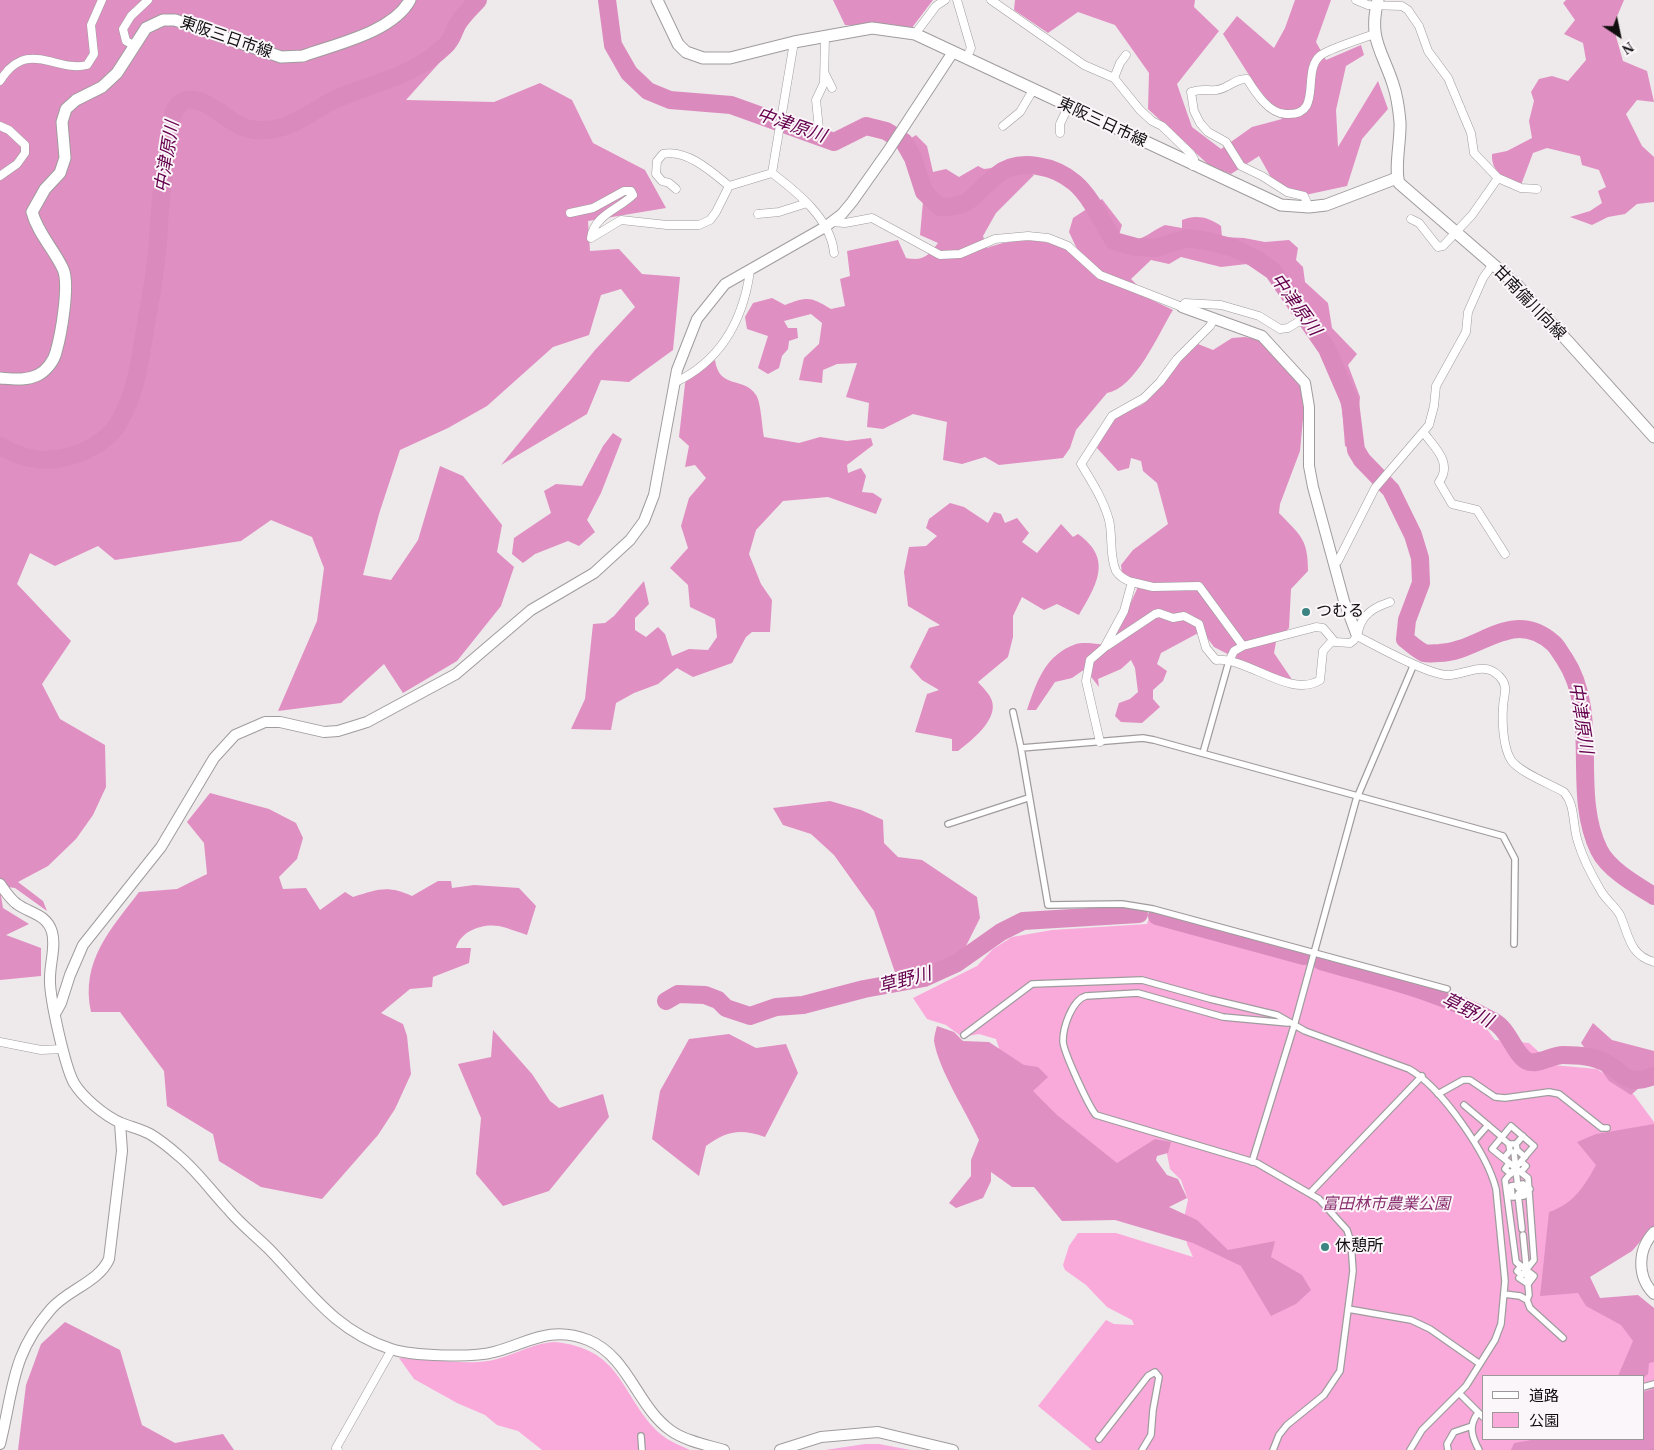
<!DOCTYPE html>
<meta charset="utf-8">
<style>
body{margin:0}
#map{position:relative;width:1654px;height:1450px;overflow:hidden;background:#eee9eb;font-family:"Times New Roman","Noto Sans JP",serif}
canvas{display:block}
.legend{position:absolute;left:1482px;top:1375px;width:162px;height:65px;box-sizing:border-box;background:#fbf6f9;border:1px solid #9d999b;margin:0;padding:6px 9px;list-style:none;font-size:15px;color:#100e0f}
.legend li{display:flex;align-items:center;gap:10px;height:25px}
.legend b{width:25px;border:1px solid #9d999b}
.north{position:absolute;left:1594px;top:10px;width:50px;height:50px;-webkit-text-stroke:4px #fbf6f9;paint-order:stroke;rotate:146deg;font-size:14px;font-weight:700;line-height:20px;text-align:center;color:#100e0f}
.north::after{content:'';display:block;margin:auto;width:18px;height:22px;background:#100e0f;clip-path:polygon(50% 0,100% 100%,50% 72%,0 100%)}
</style>
<div id="map">
<canvas width="1654" height="1450"></canvas>
<ul class="legend">
<li><b style="height:6px;background:#fff"></b>道路</li>
<li><b style="height:14px;background:#f9aadb"></b>公園</li>
</ul>
<div class="north">N</div>
</div>
<script>
const ctx = document.querySelector('canvas').getContext('2d');
ctx.lineJoin = 'round';
function fillPath(path, color) { ctx.fillStyle = color; ctx.fill(path, 'evenodd'); }
function strokePath(path, color, width, dash) { ctx.strokeStyle = color; ctx.lineWidth = width; ctx.lineCap = dash ? 'butt' : 'round'; ctx.setLineDash(dash || []); ctx.stroke(path); }
function drawText(font, color, halo, rows, align = 'center') {
  ctx.font = font + ' "Times New Roman","Noto Sans JP",serif'; ctx.lineWidth = 4; ctx.setLineDash([]); ctx.textBaseline = 'middle'; ctx.strokeStyle = halo; ctx.fillStyle = color; for (const [text, x, y, turn = 0] of rows) {
    ctx.save(); ctx.translate(x, y); ctx.rotate((+turn || 0) * Math.PI / 180); ctx.textAlign = isNaN(turn) ? turn : align; if (halo) ctx.strokeText(text, 0, 0); ctx.fillText(text, 0, 0); ctx.restore();
  }
}
const green = new Path2D(`
 M1149,918L1210,933L1444,1000L1478,1017L1495,1040L1529,1043L1553,1065L1597,1069L1634,1095L1654,1122V1211L1584,1278L1595,1302L1654,1329V1450H1092L1038,1406L1106,1320L1114,1324L1134,1325L1132,1320L1107,1307L1086,1285L1065,1270L1063,1265L1069,1246L1078,1233H1116L1193,1257L1187,1244L1184,1218L1188,1200L1181,1180L1170,1169L1165,1144L1115,1166L1061,1124L1002,1057L996,1039L979,1034L962,1037L946,1025L927,1019L913,998L977,966L993,949L1012,937L1052,930L1147,924ZM1483,1376H1643V1439H1483Z
 M555,1342C621,1349 619,1391 656,1430C666,1440 677,1444 690,1450H542L518,1431L497,1425L485,1415L457,1403L414,1379L399,1358C428,1358 459,1365 488,1361C512,1357 531,1343 555,1342Z
 M865,1444H879L911,1450H825Z`);
const forest = new Path2D(`
 M0,0H475L441,61L406,100L494,102L540,83L572,100L593,143L645,170L666,208L588,221L590,251L619,249L642,274L680,277L673,350L629,382L601,380L587,414L501,465L595,350L635,307L621,289L601,295L589,335L553,347L487,406L448,428L400,450L379,514L363,575L391,580L418,540L440,466L463,476L502,525L497,552L514,567L501,606L457,661L403,693L384,664L341,703L278,711L317,621L324,568L312,537L271,520L241,541L115,560L98,546L55,566L30,553L17,584L71,641L42,684L60,719L105,745L106,787L93,815L76,839L48,866L18,882L43,901L47,911L15,888L0,886Z
 M833,0H933L911,29L845,25Z
 M1015,0H1195L1194,7L1219,31L1177,84L1192,127L1221,149L1252,127L1282,119L1254,83L1223,34L1237,16L1274,48L1285,28L1295,0H1331L1316,42L1326,60L1361,45L1364,55L1346,66L1336,110L1338,147L1378,81L1388,109L1362,139L1347,186L1305,195L1273,181L1259,156L1231,174L1211,167L1148,109L1149,73L1115,25L1078,12L1048,33L1014,10Z
 M1566,0H1624L1613,26L1623,61L1647,71L1654,102L1637,100L1626,114L1642,146L1654,157V202L1637,204L1625,214L1608,217L1592,225L1570,217L1590,211L1602,203L1598,191L1606,187L1599,170L1582,165L1580,156L1547,148L1533,153L1521,185C1505,178 1491,173 1492,154L1507,151L1532,138L1529,121L1534,101L1531,92L1539,79L1552,76L1568,81L1586,60L1583,43L1564,34L1575,20L1563,3Z
 M916,135L927,146L933,172L946,169L959,177L978,166L984,169L992,168L984,182L995,188L1006,174L1019,169L1034,175L996,213L983,236L987,248C1001,243 1019,239 1034,240C1049,242 1062,248 1077,249L1069,232L1073,218L1102,199L1122,225L1119,235C1134,250 1150,231 1165,225L1182,228V220C1196,214 1209,217 1221,226L1222,237L1244,238L1265,242L1289,240L1298,248L1296,260L1303,267L1305,282L1328,303L1332,328L1357,354L1348,365L1360,397L1358,420L1360,432L1351,449L1345,446L1342,409L1334,376L1317,342L1291,306L1285,279L1264,262L1221,267L1181,257L1169,264L1151,260L1131,279L1152,300L1173,310C1158,334 1136,388 1107,393L1076,430L1070,448L1063,458L999,465L985,457L962,464L943,460L947,422L913,414L883,429L867,427L869,403L846,397L857,363L837,364L823,370L822,383L799,380L804,358L819,344L822,323L811,314L784,321L788,328H797L798,338L789,341L788,349L782,356L779,368L768,374L758,368L768,336L747,329L745,317L753,303L772,298L785,305C808,296 811,297 831,309L845,306L840,279L850,276L847,251L898,240L906,258C923,261 927,257 938,243L920,235L925,179L908,140Z
 M1245,337L1261,340L1293,376L1300,386L1303,394L1304,408L1300,451L1280,504L1279,513C1301,536 1308,539 1308,571L1291,589L1289,628L1276,642L1274,653L1293,681L1251,666L1214,647L1202,631L1161,653L1157,664L1167,671L1163,681L1153,690V699L1160,707L1142,723L1121,722L1115,716L1119,703L1130,699L1138,692L1135,668L1131,660L1121,669L1098,679L1099,687L1085,669L1072,678L1055,682L1036,710H1027C1037,681 1045,655 1076,644C1085,641 1101,645 1111,645L1137,589L1133,580L1122,574L1121,565L1133,550L1168,524L1157,483L1143,471L1141,461L1131,458L1129,468L1118,471L1097,448C1105,434 1110,418 1125,411C1130,408 1138,408 1143,404C1164,386 1177,361 1198,344L1213,350L1232,338Z
 M715,360C719,390 744,376 756,395C761,402 762,427 764,437L799,443L820,437L847,441L871,438L873,445L847,465L848,473L861,468L866,476L862,492L873,493L882,499L876,514L828,497L783,501L756,530L749,554L761,584L772,600L770,632H752L746,637L732,663L693,677L677,668L658,684L634,693L616,703L611,730L571,729L585,699L593,624L605,623L614,616L644,581L649,604L635,618V630L646,637L658,627L665,634L672,656L689,649L708,650L717,637L715,619L690,607L688,585L670,568L688,548L681,526L689,498L706,478L695,465L685,467L689,446L679,437L685,384L686,380Z
 M613,433L622,439L601,493L587,520L595,532L579,546L568,541L535,554L523,563L512,554L514,538L551,513L544,491L556,484L582,486L603,446Z
 M950,503L964,507L988,523L994,512L1001,514L1005,523L1017,518L1029,533L1022,542L1037,553L1061,524L1073,537L1078,534C1113,559 1097,584 1079,615L1057,604L1044,610L1022,597L1013,616V637L1008,657L978,682C982,687 990,694 992,701C998,720 971,741 958,751H952V739L915,732L927,694L939,690L922,680L910,667L929,628L940,625L908,606L904,572L909,547L926,546L937,536L926,528L929,519Z
 M210,793L269,809L296,823L303,838L297,859L279,877L283,889L306,888L320,910L345,892L353,897C378,889 388,885 412,896L438,881H451L452,888L474,885L519,888L536,906L527,935C518,932 508,928 499,926C483,923 460,931 456,948H471L469,963L433,977L432,987L410,989L381,1013L403,1024L407,1036L411,1074L395,1109L378,1135L322,1199L261,1187L219,1161L213,1134L167,1106L164,1071L120,1012H91C80,961 111,929 139,892L177,889L207,874L204,843L187,822Z
 M830,801L861,810L883,820L884,843L898,857L922,860L977,897L980,918L959,960L936,975L899,984L874,911L834,855L811,834L783,825L773,808Z
 M0,890L3,908L29,924L6,935L41,948V976L0,980Z
 M1593,1023L1612,1040L1654,1051V1084L1640,1087L1631,1095L1609,1081L1581,1043Z
 M937,1026L954,1032L963,1041L989,1042L1024,1065L1038,1067L1048,1077L1033,1091L1057,1115L1117,1163L1155,1139L1171,1142L1168,1153L1157,1156L1156,1160L1167,1175L1178,1179L1187,1198L1169,1207L1197,1220L1228,1250L1275,1241L1271,1257L1302,1275L1311,1290L1296,1304L1271,1316L1241,1266L1193,1243L1115,1220L1062,1221L1034,1187H1012L991,1172V1181L983,1198L956,1208L949,1203L971,1176V1160L979,1140C966,1111 939,1071 934,1041C934,1036 936,1030 937,1026Z
 M493,1030L532,1074L550,1101L559,1108L603,1094L609,1117L549,1191L503,1206L476,1174L481,1118L458,1064L491,1057Z
 M729,1034L756,1048L786,1044L798,1073L765,1137C740,1128 726,1131 706,1146L699,1176L652,1139L660,1091L689,1039Z
 M1654,1124V1226L1632,1251L1590,1277L1600,1298L1638,1295L1654,1308V1362L1649,1363L1648,1374L1643,1378L1618,1376L1633,1341L1621,1325L1586,1306L1578,1293L1540,1296L1549,1212C1573,1204 1584,1187 1596,1165L1577,1142L1596,1134Z
 M65,1322L120,1350L142,1425L175,1443L223,1434L234,1450H18L26,1385L41,1344Z
 M1654,1389V1450H1511L1514,1443L1537,1439H1643V1392Z`);
const stream = new Path2D(`
 M1653,1450L1654,1449`);
const river = new Path2D(`
 M607,0L613,45L629,73L648,91L670,100L731,105L834,142L866,126L886,131L904,142L913,158L924,192L940,207C974,208 974,192 997,175C1019,157 1055,166 1075,183C1092,198 1102,222 1114,241L1136,247L1156,248L1187,238L1207,241L1231,247L1254,258L1273,271L1327,349L1350,402L1356,450L1362,460L1391,490L1413,535L1420,558L1421,583L1407,620L1405,639C1411,644 1418,650 1424,653C1428,654 1435,653 1439,653C1480,652 1512,607 1553,643C1557,646 1560,653 1564,658C1602,715 1570,791 1599,850C1608,869 1636,885 1654,896
 M0,446C25,460 46,464 74,455C90,450 111,438 119,422C137,391 140,359 146,324C152,291 158,257 159,223C161,194 164,166 168,138C170,129 170,118 175,110C189,84 220,114 235,123C247,130 260,132 274,129C297,125 312,111 332,101C371,82 411,79 445,46C452,40 453,33 457,25C462,16 471,8 478,0
 M1157,916L1304,956
 M1321,961C1379,978 1439,991 1493,1021C1509,1029 1514,1054 1527,1061C1537,1066 1552,1055 1563,1055C1576,1055 1592,1056 1604,1062C1627,1074 1624,1087 1654,1076
 M666,1001L678,994L705,995L718,1000L726,1008L750,1016L776,1007L803,1005L864,989L924,978L957,963L1001,932L1023,921L1139,914`);
const pedestrian = new Path2D(`
 M1013,712L1021,748L1048,905L1122,904L1153,909L1447,989
 M1021,748L1143,738L1154,740L1503,836L1515,859L1514,944
 M1203,753L1229,661
 M948,824L1028,798
 M964,1035L1032,984L1142,980L1210,999L1277,1015L1305,1031L1409,1069C1441,1087 1487,1153 1496,1189L1505,1281L1501,1324L1495,1340L1466,1386L1422,1430L1410,1450
 M1438,1094L1463,1080H1470L1495,1097L1505,1098L1549,1092L1559,1094L1602,1128H1607
 M1464,1105L1502,1137
 M1523,1136L1516,1144L1517,1150L1525,1157
 M1502,1138L1509,1144H1516
 M1474,1141L1488,1125
 M1514,1152L1518,1188
 M1504,1158L1510,1151L1509,1144
 M1252,1162L1294,1026L1356,800L1414,664
 M1521,1162L1526,1166L1521,1172
 M1509,1163L1505,1169L1511,1174
 M1523,1184L1524,1196L1512,1197L1511,1186Z
 M1310,1193L1422,1076
 M1522,1229L1518,1194L1521,1191L1530,1189
 M1523,1235L1529,1295L1527,1300L1530,1308L1563,1338
 M1521,1266L1517,1271L1522,1275L1519,1278L1528,1284
 M1522,1275L1534,1260L1528,1178L1492,1149L1511,1126L1534,1146L1505,1180L1516,1262L1534,1276L1528,1284
 M1504,1294L1520,1296L1527,1300
 M1348,1309L1411,1320L1430,1329L1480,1364
 M1643,1387L1654,1384
 M1459,1393L1483,1417
 M1478,1413C1468,1426 1472,1437 1479,1450
 M641,1436L642,1450
 M1099,1439L1148,1376L1155,1372L1159,1377L1153,1410L1151,1435L1142,1450
 M1273,1450L1279,1435L1287,1425L1324,1395L1340,1371L1353,1271L1351,1242L1347,1230L1319,1199L1257,1163L1096,1115C1089,1107 1063,1051 1063,1041C1063,1027 1072,1000 1086,996L1138,993L1223,1017L1288,1023
 M1448,1450L1447,1444L1454,1432L1472,1426`);
const minor = new Path2D(`
 M957,0L971,48L966,59
 M991,0L1084,65L1114,78L1140,110L1152,121L1162,126L1191,154L1194,159L1193,166
 M1356,0L1368,5L1402,6L1408,10L1419,26L1428,51L1448,78L1471,133L1474,153L1498,178L1521,188L1537,189
 M915,34L936,6L945,0
 M135,46L126,41L123,29L131,16L148,0
 M825,74L832,88
 M1114,78L1120,63L1126,55
 M0,81C27,37 56,73 87,65L94,54L91,25L102,0
 M0,126L9,130L25,145V153L17,164L0,176
 M1003,126L1020,112L1033,90
 M819,129L816,100L824,83L825,36
 M1060,133V124L1068,107
 M772,173L794,42
 M772,173C797,192 831,219 834,253
 M676,189L669,183L662,181L656,174L657,161L663,154C687,149 712,172 729,186
 M1309,207L1304,196L1287,192L1262,176L1241,166L1226,142L1208,132L1200,123L1194,111L1191,92C1203,88 1206,91 1216,90C1228,89 1235,78 1247,79C1255,92 1269,114 1286,114C1325,116 1300,71 1321,55C1331,48 1361,39 1374,34
 M570,213L593,208L624,191H631L633,195C619,209 594,215 591,238L621,220L667,225H699L710,220L716,212L729,186L772,173
 M758,214L779,212L807,203
 M1411,219L1419,223L1438,247L1443,246L1472,215L1498,178
 M831,222L845,223L872,218L940,255L960,254L995,239L1028,236L1048,238L1068,246L1100,275L1182,307L1185,303L1221,305L1259,316L1280,329L1288,328L1298,322L1304,321
 M674,383C721,361 743,321 750,271
 M1424,433C1435,448 1453,463 1439,482L1452,504L1477,510L1505,554
 M1334,563L1338,561L1375,488L1429,425L1434,406L1436,386L1466,332L1468,312L1483,278L1493,264
 M1132,582L1153,587L1199,586L1243,646
 M1357,636C1378,647 1423,672 1445,675C1463,677 1483,659 1499,676C1510,687 1503,695 1503,708C1502,722 1503,747 1511,760C1519,772 1550,784 1564,792C1576,806 1572,825 1578,842C1583,859 1592,876 1601,891C1606,900 1615,906 1620,915C1629,935 1629,955 1654,962
 M1107,646L1155,614L1159,613L1173,618L1184,616L1199,624L1206,648L1216,660C1248,657 1290,699 1320,680L1323,651L1333,640
 M1229,661L1234,651L1243,646L1316,627L1323,628L1335,642L1350,643C1359,638 1357,631 1361,623C1367,611 1378,606 1390,602
 M1100,742L1086,681L1090,660L1104,648L1124,611L1132,582C1125,580 1120,577 1116,571C1109,556 1113,536 1109,520C1103,499 1092,482 1081,464L1112,416L1144,398L1160,382L1177,359L1210,326L1214,319
 M0,1042L41,1050L63,1049
 M338,1450L336,1448L392,1349`);
const tertiary = new Path2D(`
 M1182,307L1262,336L1305,383L1309,407V466L1313,487L1344,601L1357,636
 M0,884C5,891 10,899 17,904C29,913 47,914 52,932C56,946 50,963 50,978C49,996 65,1067 74,1083C83,1098 105,1116 121,1123C131,1127 141,1129 150,1134C160,1140 170,1148 179,1156C197,1171 212,1192 228,1209C240,1224 255,1235 269,1249C308,1289 333,1330 391,1349C412,1356 472,1358 494,1352C528,1343 550,1325 588,1340C628,1356 637,1406 670,1430C685,1441 707,1445 724,1450
 M56,1012L61,1003L70,975L83,945L161,847L214,758L235,735L265,722H280L324,732L338,731L367,722L456,674L531,610L594,573L630,540L644,521L654,495L677,370L697,319L725,284L825,227L842,214L852,202L888,151L953,52
 M1654,1232C1637,1250 1637,1277 1654,1294
 M0,1444C14,1388 11,1355 51,1309C67,1290 99,1282 109,1259L122,1151L120,1123
 M780,1450L821,1437L878,1432L953,1450`);
const secondary = new Path2D(`
 M657,0L678,44L686,52L703,58H730L794,42L872,28L915,34L1281,205L1309,207L1326,205L1397,178
 M1378,0C1368,39 1382,50 1393,84C1397,96 1399,110 1400,122C1401,140 1394,168 1399,183L1518,286L1654,437
 M0,378C13,379 26,381 38,375C46,371 54,361 56,352C61,335 70,284 63,269C54,249 38,234 32,212L45,189L60,173L65,158L62,122L66,109L76,100L102,87L117,73L146,28L163,20H175L281,57L303,56C336,44 393,32 410,0`);
const markers = [
 [1306,612,5,"#3c8481"],
 [1325,1247,5,"#3c8481"]
];
const streetNames = [
 ["東阪三日市線",226,38,19],
 ["東阪三日市線",1102,123,25],
 ["甘南備川向線",1529,303,46]
];
const poiNames = [
 ["つむる",1316,612],
 ["休憩所",1335,1247]
];
const parkNames = [
 ["富田林市農業公園",1386,1205]
];
const waterNames = [
 ["中津原川",791,126,19],
 ["中津原川",168,157,-81],
 ["中津原川",1295,305,54],
 ["中津原川",1580,718,81],
 ["草野川",905,981,-15],
 ["草野川",1467,1011,27]
];
fillPath(green, '#f9aadb');
fillPath(forest, '#e08fc2');
strokePath(stream, '#db8abd', 3);
strokePath(river, '#db8abd', 18);
strokePath(pedestrian, '#a09c9e', 8);
strokePath(minor, '#a09c9e', 9);
strokePath(tertiary, '#a09c9e', 12);
strokePath(secondary, '#a09c9e', 13);
strokePath(pedestrian, '#fff', 5.5);
strokePath(minor, '#fff', 8);
strokePath(tertiary, '#fff', 10);
strokePath(secondary, '#fff', 11);
for (const [x, y, r, color] of markers) { const dot = new Path2D(); dot.arc(x, y, r, 0, 2 * Math.PI); ctx.fillStyle = color; ctx.fill(dot); strokePath(dot, '#fbf6f9', 2); }
drawText('16px', '#100e0f', '#fbf6f9', streetNames);
drawText('16px', '#100e0f', '#fbf6f9', poiNames, 'left');
drawText('italic 16px', '#8b2e6f', '#fbf6f9', parkNames);
drawText('italic 18px', '#65004d', '#fbf6f9', waterNames);
</script>
